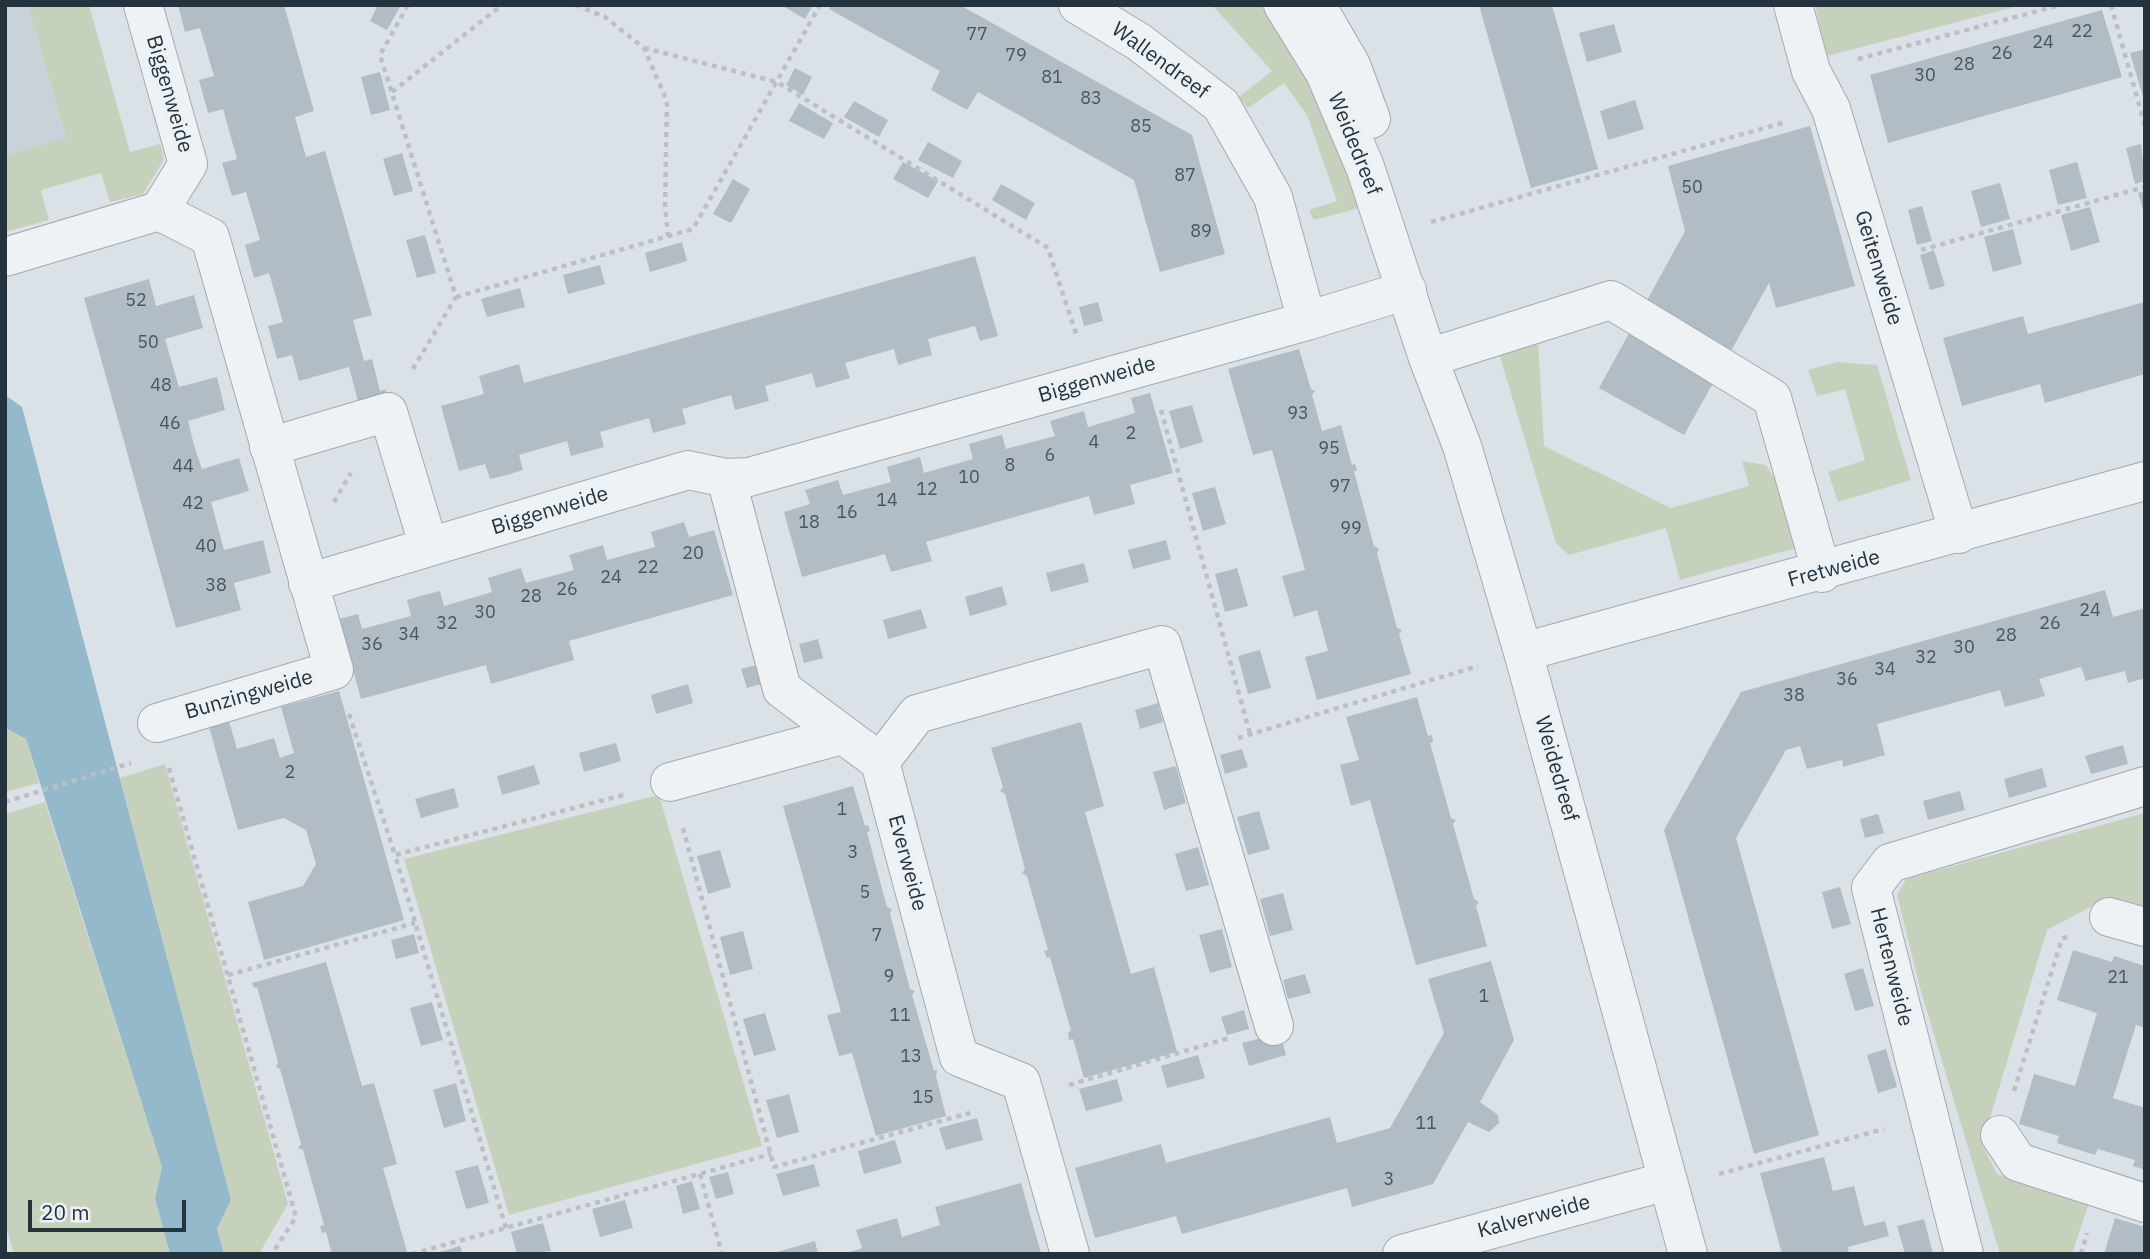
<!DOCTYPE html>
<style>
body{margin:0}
#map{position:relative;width:2150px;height:1259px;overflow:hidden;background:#dbe2e7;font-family:"IBM Plex Sans",sans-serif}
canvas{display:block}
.frame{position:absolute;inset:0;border:7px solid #25333e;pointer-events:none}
.scale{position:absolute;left:28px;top:1200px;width:158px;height:32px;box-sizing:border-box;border:4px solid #25333e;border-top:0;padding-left:9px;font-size:21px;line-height:24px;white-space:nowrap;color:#25333e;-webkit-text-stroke:5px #ebf1f5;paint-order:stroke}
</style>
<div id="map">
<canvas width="2150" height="1259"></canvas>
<div class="frame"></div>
<div class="scale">20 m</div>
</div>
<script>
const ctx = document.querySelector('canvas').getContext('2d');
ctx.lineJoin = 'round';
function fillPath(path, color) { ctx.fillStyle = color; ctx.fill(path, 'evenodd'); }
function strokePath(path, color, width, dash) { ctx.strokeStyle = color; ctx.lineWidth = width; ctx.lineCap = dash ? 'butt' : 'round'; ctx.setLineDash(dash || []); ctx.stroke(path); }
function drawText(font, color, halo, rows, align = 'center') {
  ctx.font = font + ' "IBM Plex Sans",sans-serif'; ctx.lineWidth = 7; ctx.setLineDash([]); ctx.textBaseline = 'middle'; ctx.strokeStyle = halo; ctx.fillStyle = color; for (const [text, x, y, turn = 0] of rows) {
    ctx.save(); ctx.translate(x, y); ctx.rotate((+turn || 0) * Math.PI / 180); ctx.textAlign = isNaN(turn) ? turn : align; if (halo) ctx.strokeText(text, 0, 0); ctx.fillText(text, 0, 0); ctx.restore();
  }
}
const built = new Path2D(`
 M5,5H28L66,139L5,156Z`);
const green = new Path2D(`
 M28,5H89L130,152L160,144L164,159L143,194L110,202L101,173L41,190L49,220L5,232V156L66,138Z
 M1212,5H1261L1307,67L1340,143L1359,208L1314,220L1309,210L1337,201L1307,115L1284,83L1248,108L1239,97L1272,71Z
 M1815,5H2022L1827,56Z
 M1538,340L1544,446L1671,508L1749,486L1742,461L1766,465L1777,483L1796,548L1680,580L1666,528L1569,555L1556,543L1497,347Z
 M1837,362L1877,365L1911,480L1838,502L1828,472L1865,460L1845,389L1817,396L1808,370Z
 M5,728L26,739L39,783L5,792Z
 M165,764L288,1204L259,1254H224L217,1229L231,1200L120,778Z
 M659,795L762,1146L509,1215L404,859Z
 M45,802L162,1167L155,1198L170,1254H14L5,1223V814Z
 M2145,813V908L2109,897L2047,930L1982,1144L1997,1174L2089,1203L2072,1254H2000L1920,988L1897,895L1906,879Z`);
const water = new Path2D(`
 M5,395L22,407L231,1200L217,1229L224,1254H170L155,1198L162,1167L26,739L5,728Z`);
const building = new Path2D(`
 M178,5H284L314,111L295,117L306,157L325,151L372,315L353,320L364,361L372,359L380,391L387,389L377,408L361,413L349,367L299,381L292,355L277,359L268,326L283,322L269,273L254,278L245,245L260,240L246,192L232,196L222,163L237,159L223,109L208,113L199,80L214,76L200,28L185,32Z
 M378,5H401L387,30L370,21Z
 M781,5H813L805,19Z
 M831,5H960L1192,135L1225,254L1160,272L1134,180L978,92L967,110L931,90L940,71L829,9Z
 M1479,5H1552L1598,169L1531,188Z
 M2102,10L2122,77L1888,143L1870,75Z
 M1614,24L1622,52L1587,62L1579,33Z
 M2145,49V100H2144L2130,53Z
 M795,68L812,77L803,95L786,85Z
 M380,72L390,110L371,115L361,77Z
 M1635,100L1644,129L1608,140L1600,111Z
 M854,101L888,120L879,137L844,117Z
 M799,103L833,123L824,139L789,121Z
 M1810,126L1855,286L1776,308L1769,283L1684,435L1599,388L1685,231L1668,166Z
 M928,142L962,161L953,178L918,160Z
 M2141,144L2145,181L2135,184L2126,148Z
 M402,153L413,191L394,196L383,159Z
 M903,162L938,181L928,198L893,179Z
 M2077,162L2087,198L2058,205L2049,170Z
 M733,179L750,189L731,223L713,214Z
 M2000,183L2010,219L1981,227L1971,191Z
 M1001,184L1035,203L1026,220L992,200Z
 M2145,191V213H2144L2138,193Z
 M1922,206L1932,241L1917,245L1908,210Z
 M2090,207L2100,242L2071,251L2061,215Z
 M2013,229L2022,264L1993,272L1984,237Z
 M425,235L436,273L417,278L406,240Z
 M682,242L687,261L650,272L645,253Z
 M1934,250L1945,286L1930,290L1920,255Z
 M975,256L998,336L980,341L975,326L928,339L932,355L898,365L894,349L845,363L850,378L816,388L812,373L765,386L769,401L735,410L731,395L682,409L686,424L653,433L649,418L600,432L604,447L571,456L567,441L519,455L523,470L507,475L490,479L485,464L459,471L441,406L484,394L479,376L519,364L524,383Z
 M600,265L605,284L568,294L563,275Z
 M149,279L156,306L194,295L203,328L165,339L179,387L217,377L225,410L188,421L194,445L202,469L239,458L249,491L211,502L224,550L263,540L271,573L234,583L241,610L176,628L84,298Z
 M520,288L525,307L487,317L481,299Z
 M1098,302L1103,321L1084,326L1079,307Z
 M2145,302V374L2045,403L2040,384L1962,406L1943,338L2023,316L2028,334Z
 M1299,349L1311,389L1315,391L1312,395L1322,431L1341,425L1352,465L1355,464L1357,471H1354L1364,509L1374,546L1379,549L1377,553L1397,628L1402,630L1399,634L1411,674L1317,700L1305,657L1328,651L1317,610L1294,617L1282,576L1305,570L1272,450L1253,455L1228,369Z
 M1150,393L1173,473L1130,485L1135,504L1094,515L1089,496L926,542L932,561L891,572L885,554L802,577L784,512L810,504L805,490L838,480L843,495L891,482L887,467L920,457L924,473L973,459L969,444L986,439L1002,435L1006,449L1055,436L1050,421L1084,411L1088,427L1112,420L1135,413L1131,398Z
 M1192,405L1203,442L1180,449L1169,411Z
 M1215,487L1226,524L1203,531L1192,493Z
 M684,522L689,537L714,530L733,595L569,641L574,660L491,684L486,665L361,699L339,619L358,614L362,629L411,616L407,600L424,595L440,591L444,606L492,592L488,578L521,568L526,583L574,570L569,555L603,545L607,560L655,547L651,532Z
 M1166,540L1171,559L1133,569L1128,550Z
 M1084,563L1089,582L1051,592L1046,573Z
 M1237,568L1248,606L1225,612L1215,574Z
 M1002,586L1007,605L970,616L965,597Z
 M2105,590L2113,617L2145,608V678L2128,683L2125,671L2086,681L2081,667L2039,679L2045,696L2005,707L2000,690L1877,724L1885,755L1843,767L1842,760L1807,769L1800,746L1786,750L1736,838L1819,1135L1754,1154L1664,830L1741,692Z
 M921,609L927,628L888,639L883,620Z
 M818,639L823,658L804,663L799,644Z
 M1260,650L1271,688L1248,694L1238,656Z
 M760,664L765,683L747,688L741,669Z
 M688,684L693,703L656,714L651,695Z
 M339,691L404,920L264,960L248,902L303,886L316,864L306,830L284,818L238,830L209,727L229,721L237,749L274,738L280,758L294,753L281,707Z
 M1417,697L1428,736L1432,735L1433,742L1430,743L1451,818L1456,820L1453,824L1474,899L1479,902L1476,906L1487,946L1416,965L1370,800L1351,806L1340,765L1359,760L1346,717Z
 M1158,703L1163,722L1140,729L1135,710Z
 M1081,722L1104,806L1085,812L1131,974L1154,967L1177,1052L1084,1078L1073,1039L1069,1040L1068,1032L1071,1031L1050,957L1047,958L1044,951L1048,950L1027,876L1022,873L1025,869L1005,794L1000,791L1003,787L991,748Z
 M616,743L621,761L584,772L579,753Z
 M2123,745L2128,764L2091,774L2085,756Z
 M1242,749L1248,767L1225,774L1220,755Z
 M534,765L540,784L502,795L497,776Z
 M1176,766L1186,803L1164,810L1153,772Z
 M2042,768L2047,787L2009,798L2004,779Z
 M853,786L865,826L868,825L870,831L867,832L877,870L887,907L892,909L890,914L910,989L915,991L912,995L934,1071L937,1069L936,1076L946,1116L876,1136L852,1053L839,1056L827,1015L841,1012L783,806Z
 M454,788L459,807L421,818L415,799Z
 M1960,791L1965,810L1928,820L1923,801Z
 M1259,811L1270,849L1248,855L1237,817Z
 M1878,814L1884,833L1865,838L1860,819Z
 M1198,847L1209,885L1186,891L1175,854Z
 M720,850L731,887L708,894L697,856Z
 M1840,887L1851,924L1832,929L1822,892Z
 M1283,893L1293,930L1270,936L1260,899Z
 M1222,929L1232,967L1210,973L1199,935Z
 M743,931L753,969L730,975L720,937Z
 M414,934L419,953L396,959L391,940Z
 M2073,950L2112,962L2114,956L2145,966V1028L2136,1025L2113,1098L2145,1108V1170L2133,1166L2135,1160L2098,1149L2095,1155L2057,1143L2059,1136L2019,1124L2034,1074L2075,1086L2097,1013L2057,1000Z
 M1491,961L1514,1040L1480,1102L1498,1115L1499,1123L1489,1132L1468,1122L1433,1184L1352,1207L1347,1188L1182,1234L1176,1216L1095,1238L1075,1168L1161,1144L1166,1163L1330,1117L1337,1143L1390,1128L1444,1033L1428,979Z
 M326,962L362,1086L374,1083L397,1164L383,1168L407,1252L400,1254H332L326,1232L322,1233L320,1226L324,1225L303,1150L298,1148L301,1144L280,1069L276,1067L278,1062L257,987L254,988L252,983Z
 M1863,968L1874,1006L1855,1011L1844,974Z
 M1305,974L1311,993L1288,999L1283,980Z
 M432,1002L443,1040L421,1046L410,1008Z
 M1244,1010L1249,1029L1227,1035L1221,1017Z
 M765,1013L776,1050L754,1056L743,1019Z
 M1280,1033L1286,1055L1249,1066L1242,1043Z
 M1886,1049L1897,1087L1878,1093L1867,1055Z
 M1198,1055L1205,1078L1167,1088L1161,1066Z
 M1117,1079L1123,1101L1086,1111L1079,1089Z
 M456,1083L466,1121L444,1128L433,1090Z
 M789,1094L799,1132L777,1138L766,1100Z
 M977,1118L983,1140L946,1150L939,1128Z
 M895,1140L902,1163L864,1174L858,1151Z
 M1824,1157L1833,1191L1854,1186L1864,1226L1885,1221L1889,1236L1848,1247L1849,1254H1782L1760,1173Z
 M814,1164L820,1186L783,1196L776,1174Z
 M478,1165L489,1203L466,1209L455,1171Z
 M728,1172L734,1194L716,1199L709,1177Z
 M692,1181L700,1209L683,1214L676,1186Z
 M1021,1183L1041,1253L844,1254L862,1248L856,1230L897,1218L902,1237L940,1225L935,1207Z
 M625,1200L633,1228L600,1237L592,1209Z
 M2115,1218L2145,1227V1254H2104Z
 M1924,1219L1933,1254H1905L1897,1226Z
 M543,1223L551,1251L517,1254L511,1232Z
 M815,1241L818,1254H774V1253Z
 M460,1246L463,1254H437V1253Z`);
const path = new Path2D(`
 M408,5L380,55L456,297L411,372
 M576,5L605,17L644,48L667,101L665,205L668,236
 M2111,5L2145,126
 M644,48L777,82L1048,248L1077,337
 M1858,59L2060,5
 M392,92L502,5
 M1431,222L1786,122
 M1921,250L2145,187
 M456,297L693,229L820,5
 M1161,410L1250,734
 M334,502L351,473
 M349,714L395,855
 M1238,738L1478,666
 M169,768L296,1217L272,1254
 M5,802L131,763
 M683,828L774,1167L970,1113
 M228,975L415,923
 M1069,1085L1229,1038
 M2014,1091L2062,939L2068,936
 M700,1174L722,1254
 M1719,1174L1884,1129
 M506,1228L395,855L627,794
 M412,1254L771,1154
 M2081,1254L2087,1233`);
const minor = new Path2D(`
 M143,5L188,164L159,211
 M1078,5L1139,42L1221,105L1273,197L1307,321
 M1283,5L1325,73L1365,167L1428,358L1462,446L1523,652L1688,1254
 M1316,5L1351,65L1371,119
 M1793,5L1811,71L1831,109L1959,534
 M5,257L159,211
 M1428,358L1611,300L1772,398L1822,573
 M269,447L388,412L429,547
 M726,478L782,689L880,762L959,1057L1021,1082L1070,1254
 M308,583L688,470L726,478L749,477L1307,321L1407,290
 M1523,652L2145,481
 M157,723L334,670L210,237L159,211
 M880,762L917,714L1162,645L1274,1026
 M670,782L842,735
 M2109,917L2145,927
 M2000,1135L2018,1162L2145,1203
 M1402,1254L1667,1181
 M1964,1254L1871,888L1890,863L2145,786`);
const numberNames = [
 ["22",2082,32],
 ["77",977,35],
 ["24",2043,43],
 ["26",2002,54],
 ["79",1016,56],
 ["28",1964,65],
 ["30",1925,76],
 ["81",1052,78],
 ["83",1091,99],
 ["85",1141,127],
 ["87",1185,176],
 ["50",1692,188],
 ["89",1201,232],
 ["52",136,301],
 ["50",148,343],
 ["48",161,386],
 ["93",1298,414],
 ["46",170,424],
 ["2",1131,434],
 ["4",1094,443],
 ["95",1329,449],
 ["6",1050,456],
 ["8",1010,466],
 ["44",183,467],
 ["10",969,478],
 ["97",1340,487],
 ["12",927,490],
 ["14",887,501],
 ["42",193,504],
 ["16",847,513],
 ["18",809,523],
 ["99",1351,529],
 ["40",206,547],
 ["20",693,554],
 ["22",648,568],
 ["24",611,578],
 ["38",216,586],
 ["26",567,590],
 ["28",531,597],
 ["24",2090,611],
 ["30",485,613],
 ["32",447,624],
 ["26",2050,624],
 ["34",409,635],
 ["28",2006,636],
 ["36",372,645],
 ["30",1964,648],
 ["32",1926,658],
 ["34",1885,670],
 ["36",1847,680],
 ["38",1794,696],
 ["2",290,773],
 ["1",842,810],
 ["3",853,853],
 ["5",865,893],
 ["7",877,936],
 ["9",889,977],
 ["21",2118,978],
 ["1",1484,997],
 ["11",900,1016],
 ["13",911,1057],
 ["15",923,1098],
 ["11",1426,1124],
 ["3",1389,1180]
];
const streetNames = [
 ["Wallendreef",1160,61,36],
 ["Biggenweide",169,94,74],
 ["Weidedreef",1354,144,68],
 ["Geitenweide",1878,268,73],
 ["Biggenweide",1097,380,-16],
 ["Biggenweide",550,511,-17],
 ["Fretweide",1834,569,-15],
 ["Bunzingweide",249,695,-16],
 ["Weidedreef",1556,769,74],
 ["Everweide",907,863,75],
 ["Hertenweide",1891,967,76],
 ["Kalverweide",1534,1217,-15]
];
fillPath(built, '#c9d2d9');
fillPath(green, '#c6d1bc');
fillPath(water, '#93b9ca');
fillPath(building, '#b2bcc4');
strokePath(minor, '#a1aab1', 40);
strokePath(path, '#bac0c5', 4.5, [5, 5]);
strokePath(minor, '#eef2f5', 38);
drawText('18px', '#485560', null, numberNames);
drawText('21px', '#25333e', '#ebf1f5', streetNames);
</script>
